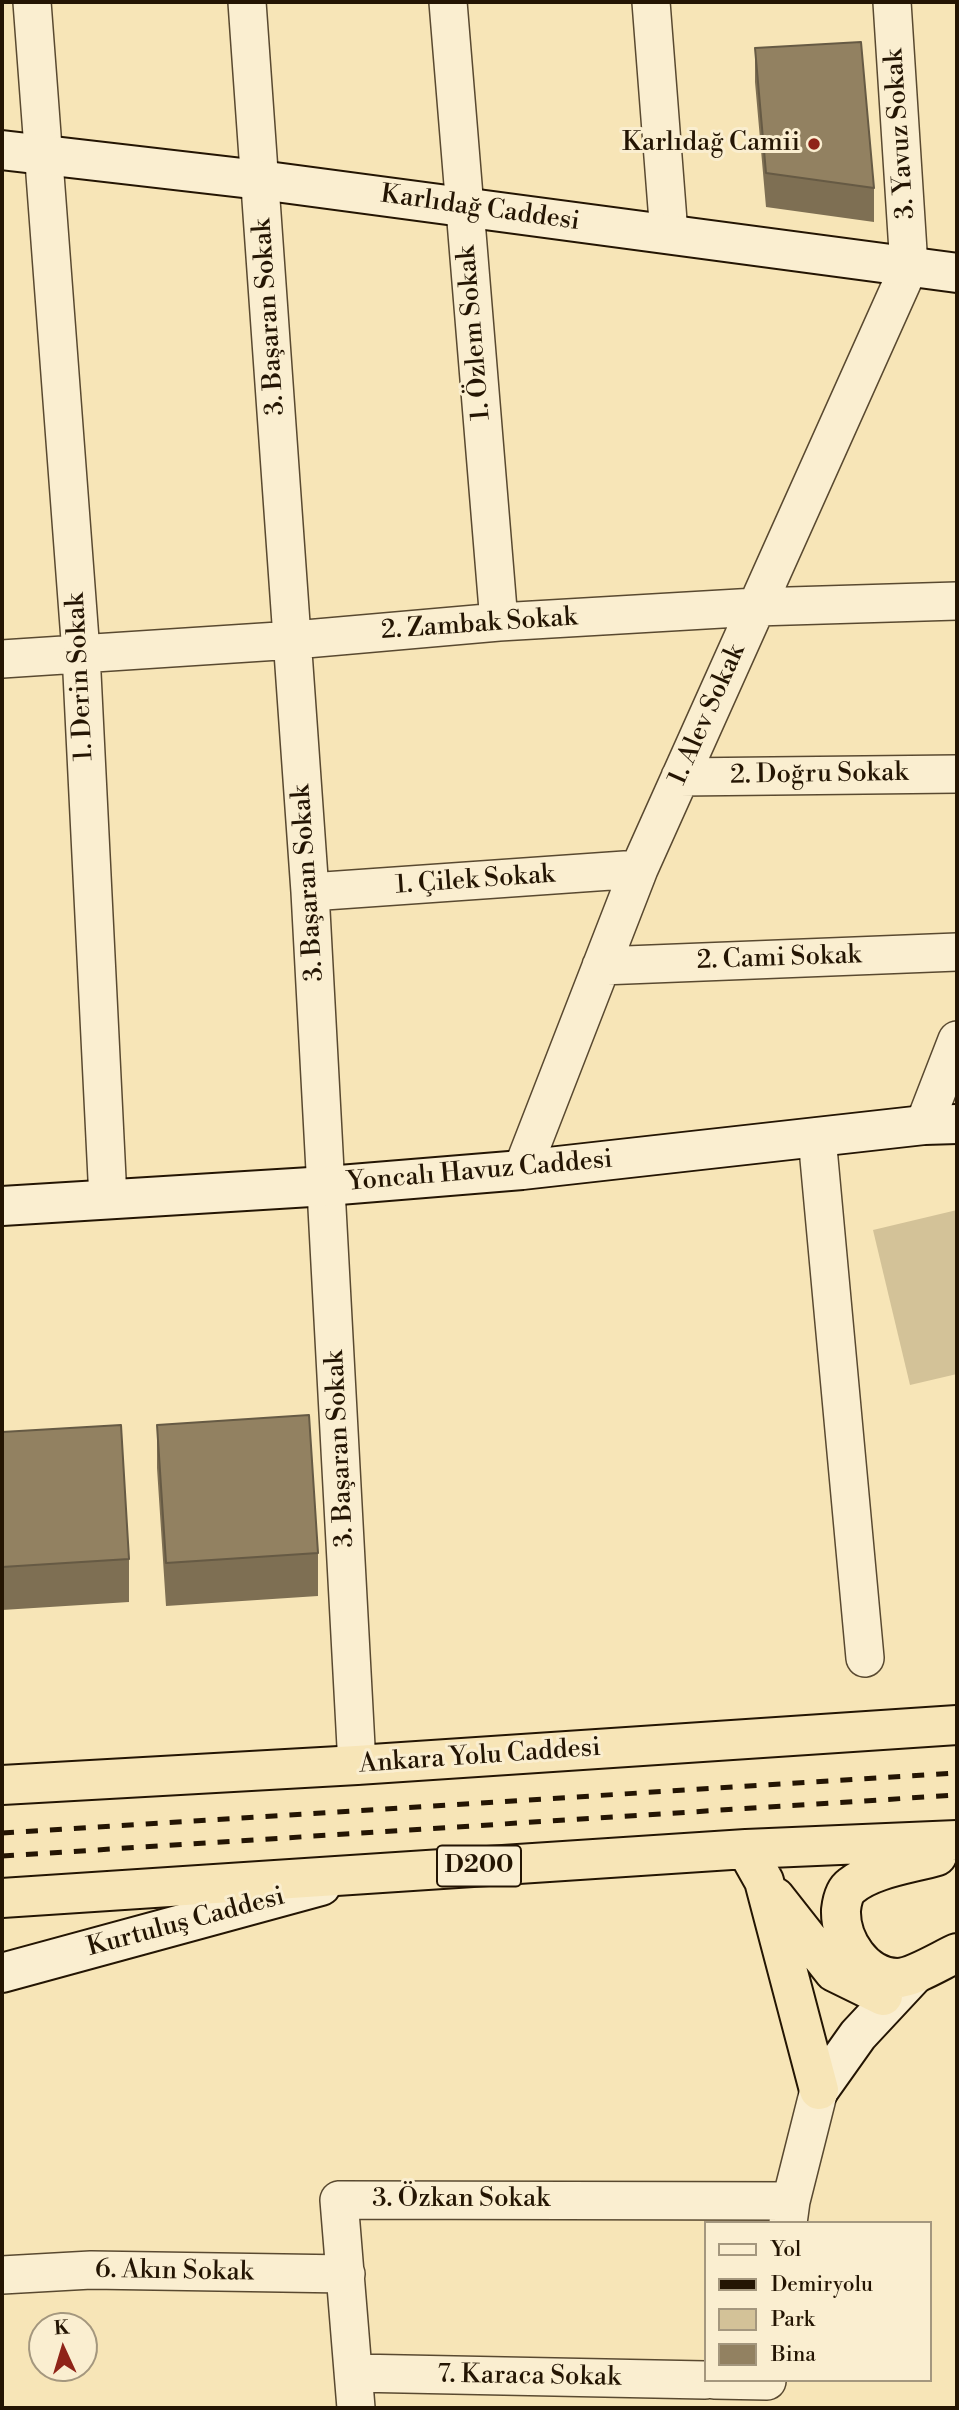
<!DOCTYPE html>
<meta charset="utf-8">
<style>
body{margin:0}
#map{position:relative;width:959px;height:2410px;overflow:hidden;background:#f7e5b7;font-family:"Libre Bodoni",serif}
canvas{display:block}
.frame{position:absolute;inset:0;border:4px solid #241503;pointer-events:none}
.legend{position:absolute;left:704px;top:2221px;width:228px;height:161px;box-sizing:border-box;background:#faeed0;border:2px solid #a4977e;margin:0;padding:9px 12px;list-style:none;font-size:21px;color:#241503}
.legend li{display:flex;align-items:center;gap:14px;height:35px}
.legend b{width:35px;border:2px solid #a4977e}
.north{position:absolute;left:28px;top:2312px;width:70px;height:70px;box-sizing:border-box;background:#faeed0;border:2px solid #a4977e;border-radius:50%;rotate:356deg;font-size:19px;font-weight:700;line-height:28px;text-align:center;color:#241503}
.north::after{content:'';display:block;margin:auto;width:24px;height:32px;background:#8f2418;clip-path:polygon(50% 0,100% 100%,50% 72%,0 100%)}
</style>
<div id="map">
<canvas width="959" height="2410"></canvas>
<div class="frame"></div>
<ul class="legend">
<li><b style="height:9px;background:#faeed0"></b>Yol</li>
<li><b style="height:9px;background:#241503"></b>Demiryolu</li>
<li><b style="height:19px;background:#d3c298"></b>Park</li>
<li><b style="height:19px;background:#928161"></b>Bina</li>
</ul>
<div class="north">K</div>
</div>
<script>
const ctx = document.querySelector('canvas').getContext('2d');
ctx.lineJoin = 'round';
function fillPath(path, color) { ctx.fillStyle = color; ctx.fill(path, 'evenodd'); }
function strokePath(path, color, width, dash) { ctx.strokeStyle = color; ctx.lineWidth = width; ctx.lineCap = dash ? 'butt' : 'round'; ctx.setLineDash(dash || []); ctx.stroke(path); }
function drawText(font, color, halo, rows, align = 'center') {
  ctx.font = font + ' "Libre Bodoni",serif'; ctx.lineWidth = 6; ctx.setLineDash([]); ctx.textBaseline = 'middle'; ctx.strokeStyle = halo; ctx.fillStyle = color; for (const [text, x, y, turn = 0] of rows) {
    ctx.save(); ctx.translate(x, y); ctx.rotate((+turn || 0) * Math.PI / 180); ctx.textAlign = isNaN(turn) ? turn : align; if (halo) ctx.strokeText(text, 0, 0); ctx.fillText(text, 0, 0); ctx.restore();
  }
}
const green = new Path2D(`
 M957,1210V1374L910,1385L873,1230Z`);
const street = new Path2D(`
 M32,2L81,653L108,1199
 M247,2L310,892L357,1765
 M448,2L499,622
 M651,2L669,234
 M2,659L294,640L499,622L756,607L957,601
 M680,777L957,774
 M310,892L639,869
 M601,966L957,952
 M924,1125L957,1040
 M817,1137L865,1658
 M522,1170L639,869L909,267L892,2
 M788,2223L791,2201L819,2090
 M2,2275L91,2270L346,2274
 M354,2373L705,2380
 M714,2380L767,2381
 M356,2408L339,2200L791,2201`);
const secondary = new Path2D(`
 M2,150L260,180L957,273
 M2,1206L327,1186L522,1170L924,1125L957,1124
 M2,1973L321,1886
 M819,2090L858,2035L913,1976`);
const highway = new Path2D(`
 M2,1785L357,1765L957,1725
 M746,1849L764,1881L819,2090
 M937,1856C910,1864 873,1868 851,1886C844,1891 842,1901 841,1910C840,1940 863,1977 897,1978C913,1978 943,1959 957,1953
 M775,1897L834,1972L883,1996
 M2,1898L746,1849L957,1840`);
const rail = new Path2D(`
 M2,1833L957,1773
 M2,1856L957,1795`);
const wall = new Path2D(`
 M755,48L874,188V222L766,207L755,82Z
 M157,1425L318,1553V1596L166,1606L157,1468Z
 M2,1432L129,1559V1602L2,1610Z`);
const building = new Path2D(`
 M861,42L874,188L766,173L755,48Z
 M309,1415L318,1553L166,1563L157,1425Z
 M121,1425L129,1559L2,1567V1432Z`);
const markers = [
 [814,144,7,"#8f2418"]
];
const shields = [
 [479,1866,84]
];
const shieldNames = [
 ["D200",479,1866]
];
const streetNames = [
 ["3. Yavuz Sokak",901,134,-94],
 ["Karlıdağ Caddesi",480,209,8],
 ["3. Başaran Sokak",270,317,-94],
 ["1. Özlem Sokak",475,333,-95],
 ["2. Zambak Sokak",479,625,-4],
 ["1. Derin Sokak",81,677,-93],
 ["1. Alev Sokak",708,715,-66],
 ["2. Doğru Sokak",819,775,-1],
 ["1. Çilek Sokak",475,881,-4],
 ["3. Başaran Sokak",309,883,-94],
 ["2. Cami Sokak",779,959,-2],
 ["Yoncalı Havuz Caddesi",480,1172,-5],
 ["3. Başaran Sokak",341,1449,-93],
 ["Ankara Yolu Caddesi",480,1757,-4],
 ["Kurtuluş Caddesi",186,1923,-15],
 ["3. Özkan Sokak",461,2200],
 ["6. Akın Sokak",174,2272,1],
 ["7. Karaca Sokak",529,2377,1]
];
const poiNames = [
 ["Karlıdağ Camii",800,144]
];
fillPath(green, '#d3c298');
strokePath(street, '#594930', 40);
strokePath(secondary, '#241503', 42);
strokePath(highway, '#241503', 42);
strokePath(street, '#faeed0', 37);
strokePath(secondary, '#faeed0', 38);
strokePath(highway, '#f7e5b7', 38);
strokePath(rail, '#241503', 5, [12, 12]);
fillPath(wall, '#7e6f53');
fillPath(building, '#928161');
strokePath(building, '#665a44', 2);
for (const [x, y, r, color] of markers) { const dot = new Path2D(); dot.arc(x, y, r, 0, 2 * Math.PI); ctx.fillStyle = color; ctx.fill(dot); strokePath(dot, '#faeed0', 2.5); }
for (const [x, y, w] of shields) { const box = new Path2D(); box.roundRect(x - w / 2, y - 20.5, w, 41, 5); ctx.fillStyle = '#faeed0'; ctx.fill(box); strokePath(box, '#241503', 2); }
drawText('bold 24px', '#241503', null, shieldNames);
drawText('26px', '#241503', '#faeed0', streetNames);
drawText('26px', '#241503', '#faeed0', poiNames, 'right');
</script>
